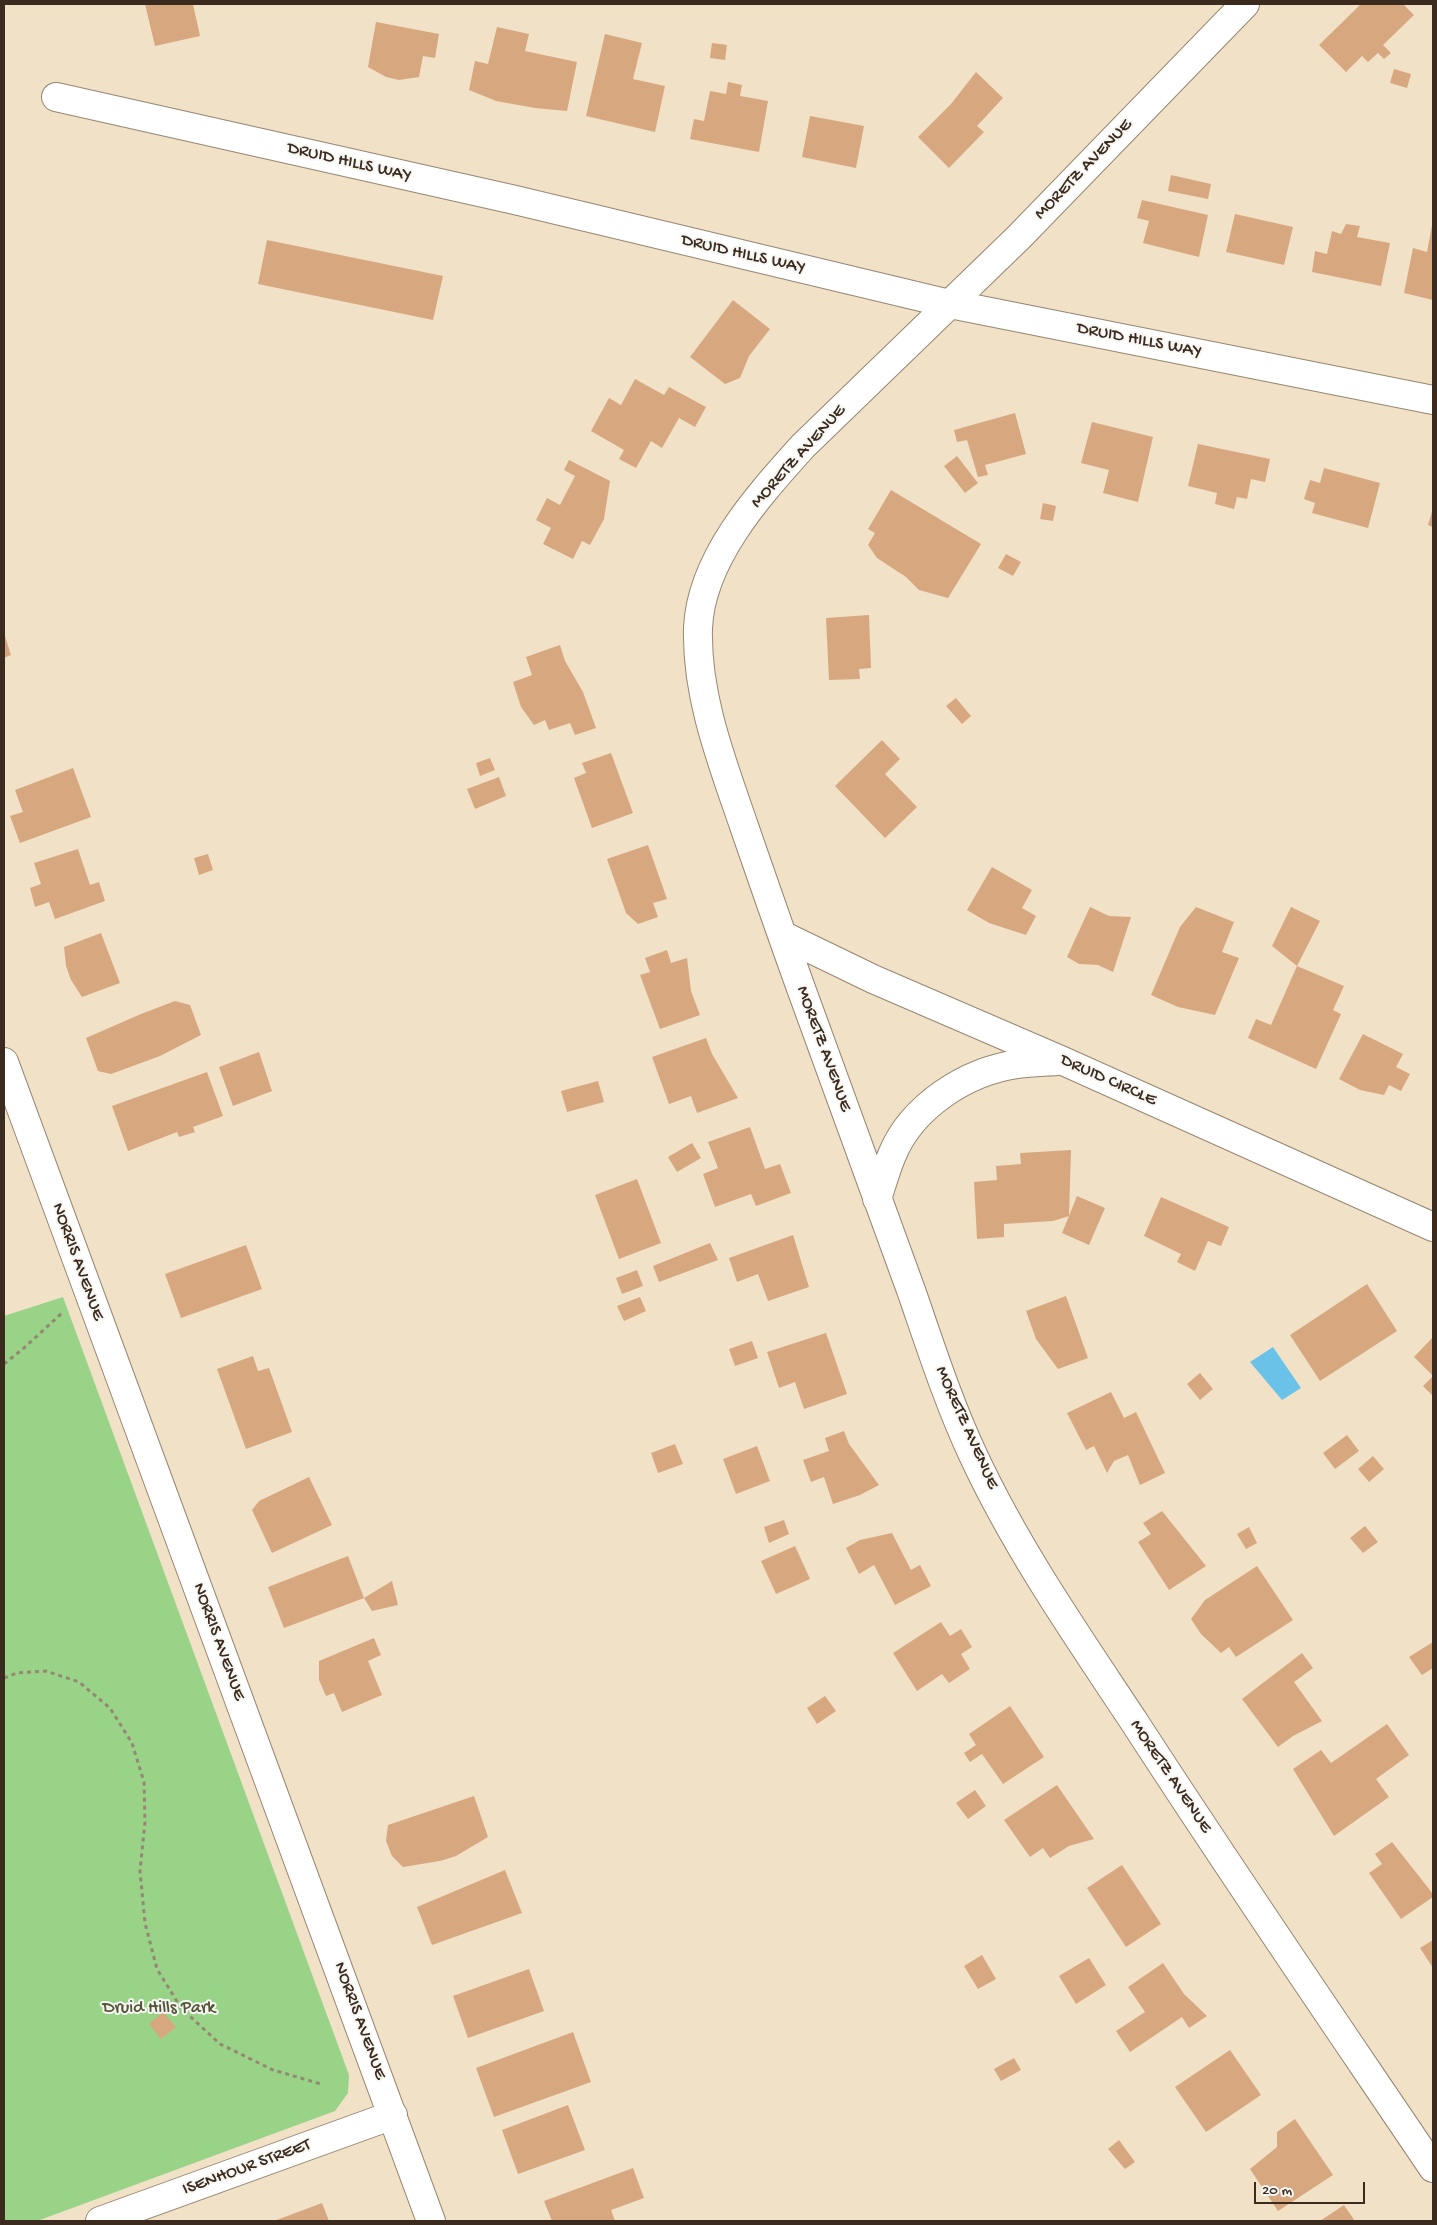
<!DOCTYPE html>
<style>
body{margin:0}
#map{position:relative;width:1437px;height:2225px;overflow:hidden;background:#f1e1c7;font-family:"Gochi Hand",sans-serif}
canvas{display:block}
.frame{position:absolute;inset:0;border:5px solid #3b2a1e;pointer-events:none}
.scale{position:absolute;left:1254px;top:2182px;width:111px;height:22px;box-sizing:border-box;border:2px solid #3b2a1e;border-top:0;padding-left:6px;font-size:15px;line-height:18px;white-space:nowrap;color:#3b2a1e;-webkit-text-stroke:4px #f6f6f2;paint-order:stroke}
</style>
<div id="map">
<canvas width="1437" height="2225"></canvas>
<div class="frame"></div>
<div class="scale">20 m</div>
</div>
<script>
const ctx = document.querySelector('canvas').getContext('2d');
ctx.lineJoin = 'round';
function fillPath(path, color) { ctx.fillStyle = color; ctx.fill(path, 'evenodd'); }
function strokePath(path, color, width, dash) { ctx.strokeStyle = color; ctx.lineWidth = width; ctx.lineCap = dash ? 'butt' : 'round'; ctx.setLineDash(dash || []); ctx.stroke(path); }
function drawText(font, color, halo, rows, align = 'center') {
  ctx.font = font + ' "Gochi Hand",sans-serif'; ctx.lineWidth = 4; ctx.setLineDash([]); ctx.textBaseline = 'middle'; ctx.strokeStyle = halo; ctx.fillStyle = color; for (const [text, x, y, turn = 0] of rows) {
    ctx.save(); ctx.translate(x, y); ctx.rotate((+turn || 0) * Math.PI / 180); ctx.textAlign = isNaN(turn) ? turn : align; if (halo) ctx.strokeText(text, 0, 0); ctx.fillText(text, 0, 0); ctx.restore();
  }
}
const green = new Path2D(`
 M63,1297L349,2075L348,2093L335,2111L37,2221H4V1316Z`);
const water = new Path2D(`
 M1273,1347L1301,1388L1282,1400L1250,1362Z`);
const building = new Path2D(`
 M145,4H193L200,36L155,46Z
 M1361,4H1403L1414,15L1383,45L1391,53L1384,59L1378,53L1368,62L1362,56L1346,72L1319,45Z
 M376,22L439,34L435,58L423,56L419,77L399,80L386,77L368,67Z
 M497,27L529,34L525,51L577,62L567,111L535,108L496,101L469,90L475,61L488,64Z
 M605,34L642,43L633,79L665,86L655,132L586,116Z
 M712,43L727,45L725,60L710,58Z
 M1394,69L1411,74L1407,88L1390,83Z
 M976,72L1003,98L977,126L984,132L949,168L918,137L951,104Z
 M728,82L742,85L740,96L768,101L759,152L690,139L694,119L704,121L710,91L726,94Z
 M810,116L864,126L856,168L802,157Z
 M1171,175L1211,184L1208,199L1168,191Z
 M1142,200L1208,215L1199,257L1143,243L1149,221L1137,218Z
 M1235,214L1293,227L1284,265L1226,252Z
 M1346,224L1360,226L1357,237L1390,243L1381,286L1312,272L1315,251L1327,254L1332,231L1341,234Z
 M1432,225L1433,226V300L1404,293L1413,248L1427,252Z
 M267,240L443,276L433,320L258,284Z
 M733,300L770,329L749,356L740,378L725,384L690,357Z
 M635,379L664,395L669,387L706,407L695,427L679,418L662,448L651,441L636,468L619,459L624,450L591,431L609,398L621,405Z
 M1015,413L1026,454L985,465L988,475L978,477L967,440L957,442L954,430Z
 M1092,422L1153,437L1138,502L1103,493L1109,470L1081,463Z
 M1198,444L1270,459L1265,482L1251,479L1247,499L1237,497L1234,509L1215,504L1217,493L1188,486Z
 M957,456L978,483L965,493L944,466Z
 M569,460L610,481L604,519L590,545L582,541L573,559L543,544L551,528L536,520L547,498L560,505L575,476L564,470Z
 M1324,468L1380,483L1368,528L1312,513L1315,503L1304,499L1310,480L1320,483Z
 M891,490L981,544L948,598L919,590L906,577L877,558L868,545L875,533L868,529Z
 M1043,503L1056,506L1053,521L1040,519Z
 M1433,508V527L1428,525Z
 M1006,554L1021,562L1013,576L998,568Z
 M869,615L871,668L859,669L860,679L829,680L826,618Z
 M4,633L11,655L4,658Z
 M560,645L565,661L583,692L596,728L575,735L570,723L549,730L545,720L534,725L521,707L513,682L532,675L526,657Z
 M956,698L971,716L962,724L946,706Z
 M882,740L900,759L885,774L917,807L885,838L835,786Z
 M611,753L633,813L592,828L574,778L586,773L582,763Z
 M490,758L495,770L480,776L476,763Z
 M73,768L91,817L20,843L10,816L23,812L15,790Z
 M499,777L506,796L475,809L467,789Z
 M648,845L667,899L653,903L658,917L638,924L626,913L607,859Z
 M78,849L90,885L99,882L105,901L55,919L49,902L35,907L30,888L41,884L34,863Z
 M208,854L213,870L199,875L194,858Z
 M992,867L1032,890L1022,908L1036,916L1026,935L989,923L967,910Z
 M1090,907L1109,916L1131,917L1113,972L1098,965L1079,964L1067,957Z
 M1196,907L1234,922L1222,952L1239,958L1215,1015L1178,1007L1151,995L1180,927Z
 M1291,907L1320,921L1297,966L1272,946Z
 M101,933L120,983L82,997L71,980L66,966L64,947Z
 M667,950L671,963L687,958L691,991L700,1015L660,1029L640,975L650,972L645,958Z
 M1297,966L1344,986L1333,1010L1341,1014L1316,1069L1248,1038L1256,1019L1271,1025Z
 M175,1001L190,1005L201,1035L160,1056L111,1074L98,1071L86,1038L141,1014Z
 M1363,1034L1403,1054L1396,1067L1410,1074L1401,1091L1389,1085L1384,1095L1360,1090L1339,1079Z
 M706,1038L712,1054L738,1098L697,1113L691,1096L669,1104L652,1057Z
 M259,1052L272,1091L233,1106L219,1067Z
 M207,1072L223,1116L193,1127L195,1132L179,1137L177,1132L128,1151L112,1106Z
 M598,1081L604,1102L567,1112L561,1091Z
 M750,1127L765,1169L780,1164L791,1193L756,1206L751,1194L715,1207L703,1174L718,1168L708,1142Z
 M692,1143L701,1158L677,1172L668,1157Z
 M1071,1150L1069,1216L1077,1196L1105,1208L1089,1245L1062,1233L1069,1216L1053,1221L1004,1224V1237L977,1239L974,1182L997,1180L996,1166L1021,1164L1020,1153Z
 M637,1179L661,1243L619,1259L595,1195Z
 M1161,1197L1229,1227L1221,1246L1208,1241L1195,1271L1177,1262L1181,1254L1144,1236Z
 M793,1235L809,1287L768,1301L758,1274L737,1282L729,1258Z
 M710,1243L718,1260L659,1282L653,1266Z
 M246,1245L262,1289L181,1318L165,1274Z
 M637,1270L643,1286L622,1294L616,1278Z
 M1367,1284L1397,1331L1320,1381L1290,1335Z
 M1066,1296L1088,1358L1058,1369L1036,1339L1026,1311Z
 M640,1297L646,1311L624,1321L617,1306Z
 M826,1333L847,1394L804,1409L795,1382L779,1388L767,1352Z
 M1433,1337V1376L1414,1357Z
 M752,1341L758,1358L735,1366L729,1349Z
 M253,1356L258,1371L269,1368L292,1432L246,1449L217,1369Z
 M1200,1373L1213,1389L1200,1400L1187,1384Z
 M1433,1376V1396L1423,1386Z
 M1111,1392L1124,1418L1136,1412L1165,1473L1140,1485L1128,1455L1114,1461L1107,1473L1094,1446L1086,1450L1067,1413Z
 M844,1431L849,1444L879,1485L860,1495L833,1504L824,1477L811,1482L803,1460L829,1451L825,1438Z
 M1347,1435L1359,1451L1335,1469L1323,1453Z
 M675,1444L683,1464L658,1473L651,1453Z
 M757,1446L770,1481L736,1494L723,1459Z
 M1373,1456L1384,1469L1369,1482L1358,1469Z
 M309,1477L332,1525L272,1553L252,1510L259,1501Z
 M1162,1511L1206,1566L1169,1590L1138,1542L1151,1534L1143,1523Z
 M784,1520L789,1534L769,1543L764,1527Z
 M1365,1526L1378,1542L1363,1553L1350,1538Z
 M1249,1527L1257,1543L1246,1549L1237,1534Z
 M892,1533L911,1570L920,1565L931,1586L895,1605L874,1565L859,1574L846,1548L860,1540Z
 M795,1546L810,1579L776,1594L761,1561Z
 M348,1556L364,1598L284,1628L268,1587Z
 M1257,1566L1293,1620L1236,1657L1229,1647L1221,1653L1201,1634L1191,1619L1205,1600Z
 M392,1581L398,1605L372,1611L364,1598Z
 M941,1622L950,1636L961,1629L972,1647L961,1654L970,1669L949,1683L942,1674L917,1691L893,1653Z
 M374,1638L381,1655L368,1661L382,1695L342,1712L334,1693L326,1696L319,1680V1661Z
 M1433,1642V1668L1422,1675L1409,1657Z
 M1302,1653L1313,1668L1294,1682L1322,1721L1293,1736L1278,1747L1242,1699Z
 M825,1696L836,1711L817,1724L807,1708Z
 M1010,1706L1044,1757L1003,1784L982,1754L970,1762L964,1753L976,1745L969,1734Z
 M1387,1724L1409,1755L1376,1779L1389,1797L1334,1836L1293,1769L1321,1750L1331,1763Z
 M1057,1785L1094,1839L1069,1846L1050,1858L1043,1848L1030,1857L1004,1820Z
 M975,1790L986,1806L968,1819L956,1803Z
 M474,1796L488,1837L456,1856L440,1861L403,1867L392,1856L386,1841L388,1825Z
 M1392,1842L1433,1894V1897L1401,1919L1369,1873L1382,1864L1375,1854Z
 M1122,1865L1161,1924L1126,1947L1087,1888Z
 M505,1870L522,1913L432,1945L417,1907Z
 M1433,1940V1968L1420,1948Z
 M982,1955L996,1979L978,1989L964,1966Z
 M1089,1958L1106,1985L1076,2004L1059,1976Z
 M1163,1963L1184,1994L1207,2016L1189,2028L1182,2017L1130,2052L1116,2031L1145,2012L1128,1987Z
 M529,1969L544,2011L468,2038L453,1996Z
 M163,2012L176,2027L161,2039L149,2024Z
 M573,2032L591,2082L494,2117L476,2068Z
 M1230,2050L1261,2095L1206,2132L1175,2087Z
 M1014,2058L1021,2070L1001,2081L994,2069Z
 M568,2105L585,2150L518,2174L502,2130Z
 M1295,2119L1333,2175L1278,2211L1250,2169L1277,2147V2132Z
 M1119,2140L1135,2162L1125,2169L1108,2149Z
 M633,2168L644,2198L611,2210L615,2221H552L544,2201Z
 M322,2203L329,2221H274Z
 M1344,2205L1355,2221H1320Z`);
const path = new Path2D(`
 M4,1364L24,1348L62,1313
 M4,1678L17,1673L46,1671L79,1682L110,1708L132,1743L144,1782L145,1822L140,1871L145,1923L157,1969L181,2008L220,2044L273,2070L321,2084`);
const minor = new Path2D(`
 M1245,4L1019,237L803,446C759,495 701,558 698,628C696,696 722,762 744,826C763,881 782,936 802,991C839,1091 875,1192 912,1293C931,1348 949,1404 974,1457C1018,1551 1078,1637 1135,1723C1232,1873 1333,2020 1433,2168
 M56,97L515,200L950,304L1433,400
 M782,935L873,979L1063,1061L1433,1227
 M877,1199C882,1184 886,1169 892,1155C912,1106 967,1071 1018,1064C1031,1062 1044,1062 1057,1061
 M100,2221L393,2115`);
const tertiary = new Path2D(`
 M4,1062L431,2221`);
const streetNames = [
 ["DRUID HILLS WAY",349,163,13],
 ["MORETZ AVENUE",1084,170,-46],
 ["DRUID HILLS WAY",743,255,13],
 ["DRUID HILLS WAY",1139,341,11],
 ["MORETZ AVENUE",799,457,-48],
 ["MORETZ AVENUE",823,1049,70],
 ["DRUID CIRCLE",1108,1081,24],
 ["NORRIS AVENUE",77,1262,70],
 ["MORETZ AVENUE",966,1428,66],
 ["NORRIS AVENUE",218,1642,70],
 ["MORETZ AVENUE",1170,1777,56],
 ["NORRIS AVENUE",359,2021,70],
 ["ISENHOUR STREET",247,2168,-20]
];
const parkNames = [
 ["Druid Hills Park",159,2009]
];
fillPath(green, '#98d388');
fillPath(water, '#6bc2e8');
fillPath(building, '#d7a880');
strokePath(minor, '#968672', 30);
strokePath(tertiary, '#968672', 30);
strokePath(path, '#968672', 3, [4, 4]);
strokePath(minor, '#fff', 28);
strokePath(tertiary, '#fff', 28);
drawText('18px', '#3b2a1e', '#f6f6f2', streetNames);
drawText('18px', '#525438', '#f6f6f2', parkNames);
</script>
